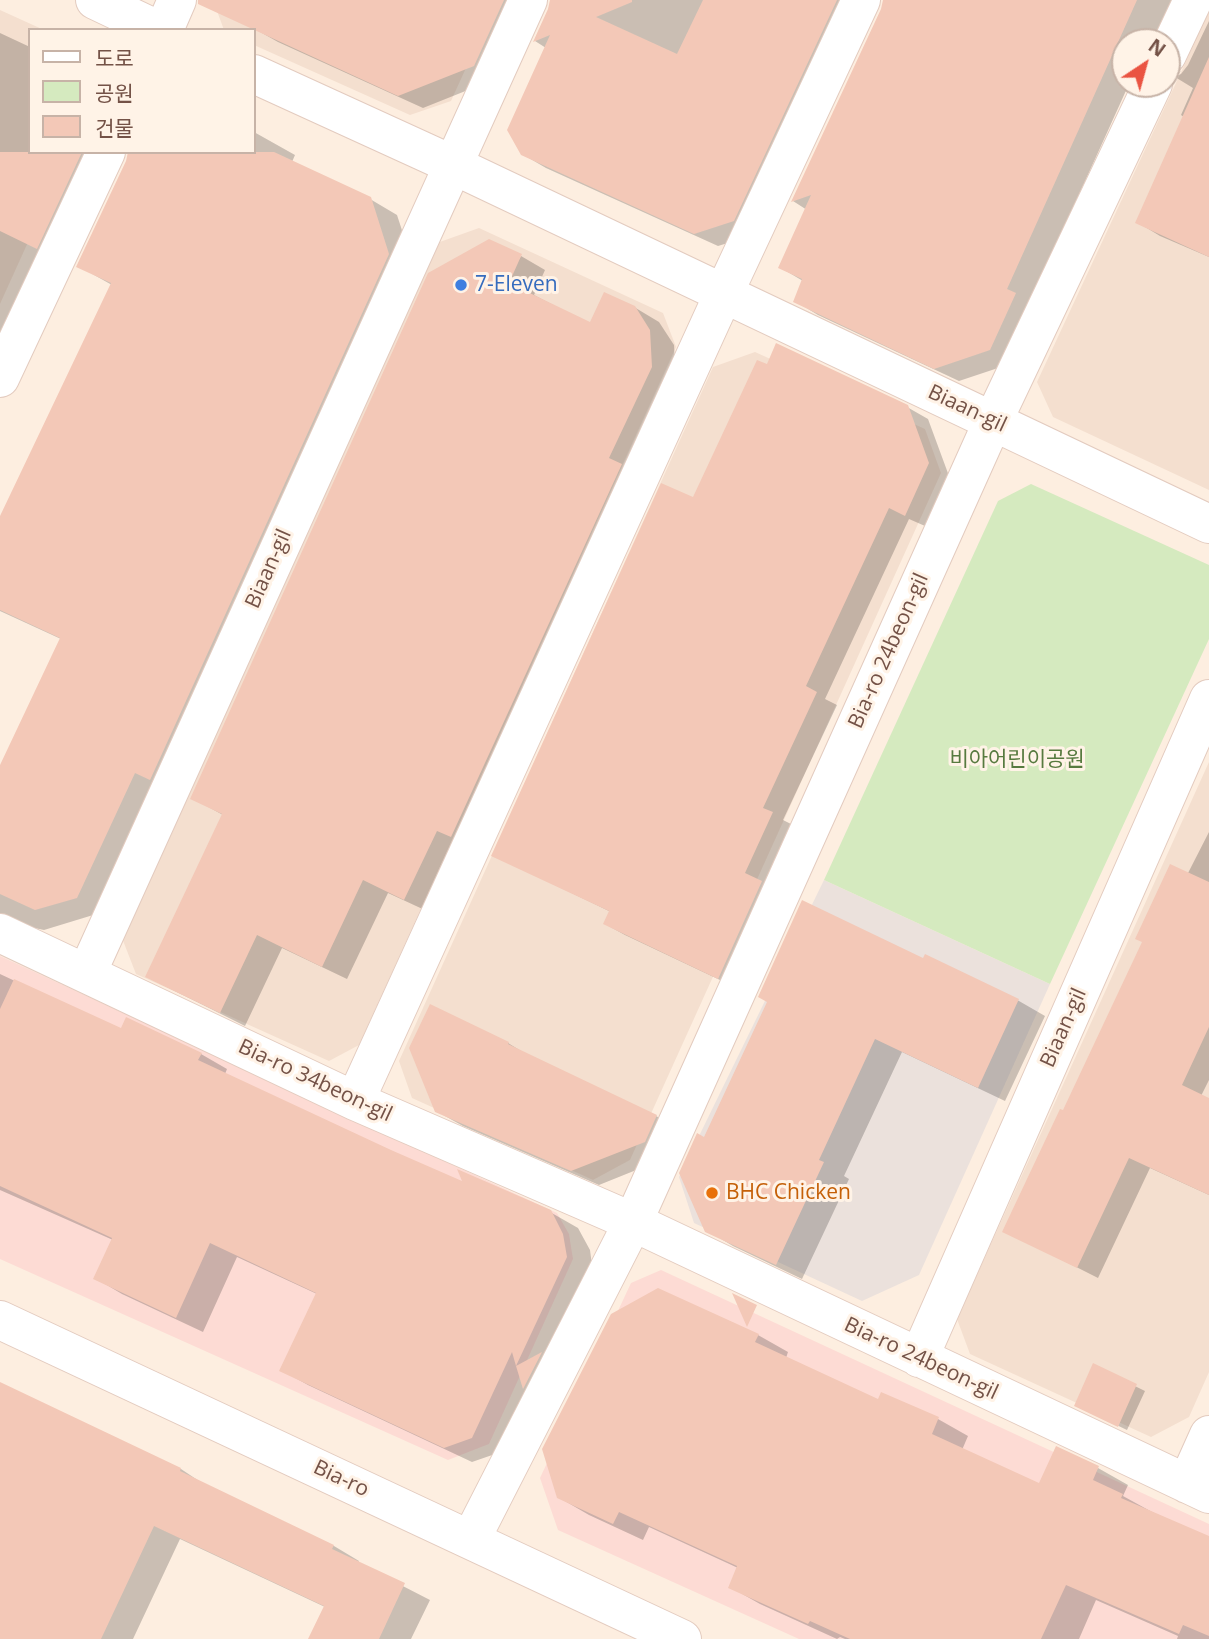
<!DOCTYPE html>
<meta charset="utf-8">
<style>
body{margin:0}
#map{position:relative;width:1209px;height:1639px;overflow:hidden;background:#fdeee0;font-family:"Open Sans","Noto Sans KR",sans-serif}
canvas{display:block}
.legend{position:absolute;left:28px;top:28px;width:228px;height:126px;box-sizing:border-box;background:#fff3e7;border:2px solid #c7b3a7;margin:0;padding:9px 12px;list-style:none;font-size:21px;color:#745247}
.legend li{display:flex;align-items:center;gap:14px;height:35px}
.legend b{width:35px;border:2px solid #c7b3a7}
.north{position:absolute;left:1111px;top:28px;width:70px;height:70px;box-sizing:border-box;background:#fff3e7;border:2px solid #c7b3a7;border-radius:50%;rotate:36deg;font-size:19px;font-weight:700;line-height:28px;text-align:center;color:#745247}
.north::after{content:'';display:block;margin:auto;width:24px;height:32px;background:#ea5442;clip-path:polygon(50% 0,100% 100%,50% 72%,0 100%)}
</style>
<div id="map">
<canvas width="1209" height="1639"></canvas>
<ul class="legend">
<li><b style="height:9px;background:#fff"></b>도로</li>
<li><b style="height:19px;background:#d5eabf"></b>공원</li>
<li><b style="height:19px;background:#f3c8b7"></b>건물</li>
</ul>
<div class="north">N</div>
</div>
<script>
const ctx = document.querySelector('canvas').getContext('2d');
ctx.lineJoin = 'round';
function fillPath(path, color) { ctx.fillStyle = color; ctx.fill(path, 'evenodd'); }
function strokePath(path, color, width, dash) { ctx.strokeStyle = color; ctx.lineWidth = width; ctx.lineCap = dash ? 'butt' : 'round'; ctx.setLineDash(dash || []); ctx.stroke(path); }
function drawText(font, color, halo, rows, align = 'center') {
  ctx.font = font + ' "Open Sans","Noto Sans KR",sans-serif'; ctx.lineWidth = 6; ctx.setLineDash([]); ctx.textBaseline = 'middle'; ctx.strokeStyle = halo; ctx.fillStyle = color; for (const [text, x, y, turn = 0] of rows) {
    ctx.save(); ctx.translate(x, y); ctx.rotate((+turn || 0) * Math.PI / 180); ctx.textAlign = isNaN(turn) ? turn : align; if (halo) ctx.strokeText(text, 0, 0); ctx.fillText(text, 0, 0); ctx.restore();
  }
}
const residential = new Path2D(`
 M213,0H497L451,101L410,115L254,45V30H224Z
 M0,10L44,30H30V152H69L0,304Z
 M1209,12V490L1053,417L1037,382Z
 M479,228L663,313L676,347L359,1045L329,1061L136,974L122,938L437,243Z
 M755,352L925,429L941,473L630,1160L593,1180L412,1098L399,1061L713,367Z
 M1209,762V1372L1189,1417L1151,1437L970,1354L957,1319Z`);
const commercial = new Path2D(`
 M0,956L557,1213L569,1234L573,1259L489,1444L448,1460L0,1259Z
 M661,1270L1209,1524V1639H799L558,1530L540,1478L631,1283Z`);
const industrial = new Path2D(`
 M824,880L1050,984L919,1275L862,1301L694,1223L679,1177Z`);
const green = new Path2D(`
 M1031,484L1209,565V639L1050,984L824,880L998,501Z`);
const shadow = new Path2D(`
 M268,0H535L498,78L423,108L278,42L255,29Z
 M551,0H868L757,234L718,246L546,168L522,154L546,48L535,41L550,10Z
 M884,0H1200L1167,77V42H1125V84H1129L1030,303L1013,363L959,381L818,315L795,301L803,281L781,268L807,210L793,201L882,10Z
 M1209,21V257L1160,236L1137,222L1184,117L1181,115L1193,88L1175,77L1181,74L1188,65Z
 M0,33L30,47V152H90L0,341Z
 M254,132L295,155L292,162L370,199L397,215L415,270L103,912L44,930L25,926L0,944V768L61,639L0,611V521L112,285L78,266L254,152Z
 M521,256L545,270L534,295L591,325L634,307L659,322L674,345L676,382L429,912L388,893L347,979L282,948L245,1026L147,977L223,815L192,798Z
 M907,407L928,419L949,476L925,526L909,519L825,699L837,705L783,820L793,825L739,989L625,935L605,924L611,912L493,855L693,500Z
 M1209,832V1080L1201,1096L1209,1100V1195L1150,1168L1098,1278L1005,1231Z
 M926,957L1019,1001L1045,1016L1005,1101L902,1052L844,1176L849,1179L802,1279L733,1246L706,1230L705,1139Z
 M0,974L122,1031L201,1054L227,1069L225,1074L465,1185L550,1212L578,1228L590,1250L593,1273L498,1453L472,1462L308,1385L281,1370L317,1294L237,1257L203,1332L122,1294L95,1278L113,1240L0,1190Z
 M508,1043L534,1059L656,1116L683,1131L671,1156L599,1185L463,1126L436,1111Z
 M758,1335L788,1352L786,1358L879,1401L882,1394L938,1419L968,1436L962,1450L1040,1485L1098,1468L1128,1485L1123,1496L1152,1512L1209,1538V1639H1177L1178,1636L1096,1600L1079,1639H845L840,1637L837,1639L760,1604L730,1587L738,1568L649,1527L643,1540L589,1515L558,1497Z
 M1094,1366L1145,1391L1127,1430L1085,1410Z
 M0,1384L181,1469L205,1485L334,1546L359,1561L358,1563L430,1600L411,1639H326L325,1607L180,1539L133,1639H0Z`);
const building = new Path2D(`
 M198,0H504L474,66L398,96L198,4Z
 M550,0H632V2L596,17L677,54L703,0H837L734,221L694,234L521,155L507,130L550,35L533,42L548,9Z
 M883,0H1137L1007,289L1016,293L990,350L934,369L793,302L802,279L778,268L811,195L791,202L881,9Z
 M1209,57V257L1135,223Z
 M0,152H82L37,249L0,231Z
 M128,152H274L371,197L389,254L150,780L135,773L77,898L35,910L0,894V765L60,638L0,610V516L111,283L76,267L126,161Z
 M489,239L522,254L509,283L590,322L604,292L635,306L650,330L652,367L609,458L622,464L451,837L437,831L404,900L363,880L322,967L257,935L220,1013L145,977L222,814L190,799L428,273Z
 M776,343L908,405L929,463L905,516L889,508L806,686L817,692L763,808L773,812L745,873L762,881L718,979L603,924L609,911L491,856L661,483L693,497L757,360L767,364Z
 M1170,864L1209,882V1027L1182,1085L1209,1098V1195L1129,1158L1077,1268L1002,1232L1060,1109L1063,1110L1142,942L1135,939Z
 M802,900L923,958L925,954L1019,999L978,1088L875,1039L819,1160L824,1162L776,1265L705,1232L679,1173L697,1133L704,1137L767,1002L758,997Z
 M14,979L121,1028L126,1017L202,1053L198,1060L391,1150L462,1181L457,1169L551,1210L563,1234L567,1257L516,1366L512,1352L472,1438L444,1448L279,1371L316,1293L210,1243L176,1318L93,1279L112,1238L0,1186V1009Z
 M430,1004L509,1042L508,1044L657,1115L645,1142L571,1171L435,1112L409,1048Z
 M658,1288L759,1334L755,1342L878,1399L881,1392L939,1417L932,1434L1039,1483L1056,1446L1099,1466L1093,1480L1123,1494L1121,1498L1209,1536V1636L1183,1625L1179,1634L1066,1585L1041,1639H850L810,1621L808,1624L728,1588L737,1566L619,1512L613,1524L557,1498L542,1449L611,1314Z
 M732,1293L757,1305L747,1327Z
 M542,1352L523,1389L516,1366Z
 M1093,1363L1137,1384L1118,1427L1074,1406Z
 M0,1382L181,1468L180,1471L334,1545L332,1549L405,1583L379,1639H308L324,1606L154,1526L101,1639H0Z`);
const minor = new Path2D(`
 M95,0L158,30
 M164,30L177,0
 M1167,55L1193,0
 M254,74L451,164L1209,524
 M0,378L106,152
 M0,933L355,1101L633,1222L1209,1494
 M87,973L528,0
 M355,1101L723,295L861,0
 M0,1320L682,1639
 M919,1358L1209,699
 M1187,1484L1209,1435
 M471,1539L633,1222L993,421L1153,84`);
const markers = [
 [461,285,7,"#3f7fe0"],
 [712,1193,7,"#e8710a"]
];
const shopNames = [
 ["7-Eleven",475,285]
];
const streetNames = [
 ["Biaan-gil",967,409,25],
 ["Biaan-gil",269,569,-66],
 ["Bia-ro 24beon-gil",889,651,-66],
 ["Biaan-gil",1064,1028,-66],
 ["Bia-ro 34beon-gil",315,1081,25],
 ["Bia-ro 24beon-gil",921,1359,25],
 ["Bia-ro",341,1479,25]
];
const parkNames = [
 ["비아어린이공원",1017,760]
];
const foodNames = [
 ["BHC Chicken",726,1193]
];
fillPath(residential, '#f4dfcf');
fillPath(commercial, '#fddbd4');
fillPath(industrial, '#ebe1dc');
fillPath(green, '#d5eabf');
fillPath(shadow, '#0003');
fillPath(building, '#f3c8b7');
strokePath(minor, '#e3cbbf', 40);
strokePath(minor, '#fff', 38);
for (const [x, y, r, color] of markers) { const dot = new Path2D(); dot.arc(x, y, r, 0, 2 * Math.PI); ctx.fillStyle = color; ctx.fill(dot); strokePath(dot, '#fff3e7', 2.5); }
drawText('21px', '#366cbe', '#fff3e7', shopNames, 'left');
drawText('21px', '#745247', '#fff3e7', streetNames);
drawText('21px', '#577a3f', '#fff3e7', parkNames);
drawText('21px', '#c56008', '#fff3e7', foodNames, 'left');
</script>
